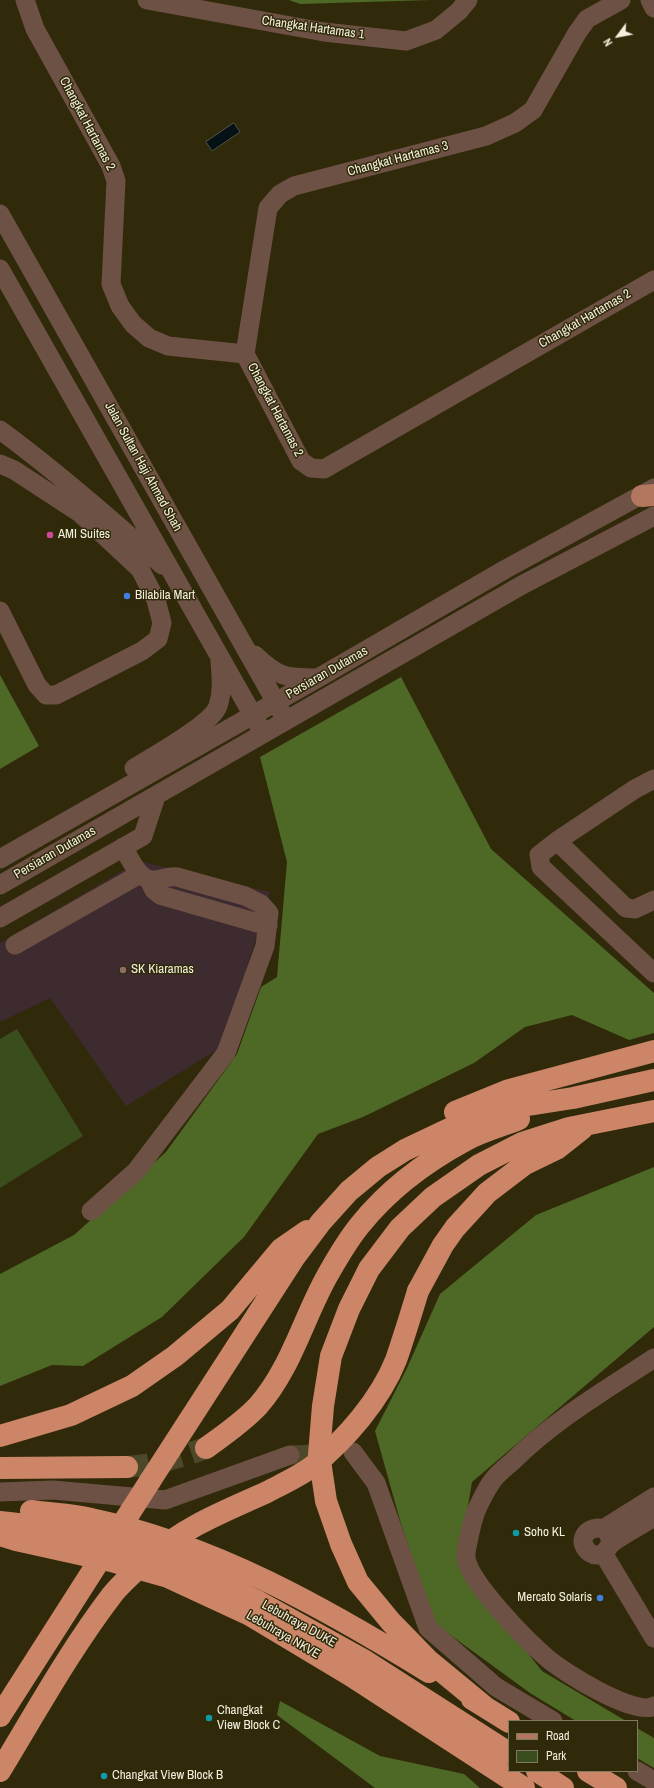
<!DOCTYPE html>
<style>
body{margin:0}
#map{position:relative;width:654px;height:1788px;overflow:hidden;background:#302a0a;font-family:"Archivo Narrow",sans-serif}
canvas{display:block}
.legend{position:absolute;left:508px;top:1720px;width:130px;height:52px;box-sizing:border-box;background:#302a0a;border:1px solid #7e795f;margin:0;padding:5px 7px;list-style:none;font-size:12px;color:#f3f0de}
.legend li{display:flex;align-items:center;gap:8px;height:20px}
.legend b{width:20px;border:1px solid #7e795f}
.north{position:absolute;left:598px;top:16px;width:40px;height:40px;-webkit-text-stroke:3px #302a0a;paint-order:stroke;rotate:238deg;font-size:11px;font-weight:700;line-height:16px;text-align:center;color:#f3f0de}
.north::after{content:'';display:block;margin:auto;width:14px;height:18px;background:#f3f0de;clip-path:polygon(50% 0,100% 100%,50% 72%,0 100%)}
</style>
<div id="map">
<canvas width="654" height="1788"></canvas>
<ul class="legend">
<li><b style="height:5px;background:#b2775e"></b>Road</li>
<li><b style="height:11px;background:#3a4d1d"></b>Park</li>
</ul>
<div class="north">N</div>
</div>
<script>
const ctx = document.querySelector('canvas').getContext('2d');
ctx.lineJoin = 'round';
function fillPath(path, color) { ctx.fillStyle = color; ctx.fill(path, 'evenodd'); }
function strokePath(path, color, width, dash) { ctx.strokeStyle = color; ctx.lineWidth = width; ctx.lineCap = dash ? 'butt' : 'round'; ctx.setLineDash(dash || []); ctx.stroke(path); }
function drawText(font, color, halo, rows, align = 'center') {
  ctx.font = font + ' "Archivo Narrow",sans-serif'; ctx.lineWidth = 3; ctx.setLineDash([]); ctx.textBaseline = 'middle'; ctx.strokeStyle = halo; ctx.fillStyle = color; for (const [text, x, y, turn = 0] of rows) {
    ctx.save(); ctx.translate(x, y); ctx.rotate((+turn || 0) * Math.PI / 180); ctx.textAlign = isNaN(turn) ? turn : align; if (halo) ctx.strokeText(text, 0, 0); ctx.fillText(text, 0, 0); ctx.restore();
  }
}
const education = new Path2D(`
 M139,861L270,892L223,1046L126,1106L50,998L0,1022V943Z`);
const green = new Path2D(`
 M17,1029L83,1136L0,1188V1039Z`);
const forest = new Path2D(`
 M289,0H432L300,4Z
 M0,675L39,746L0,769Z
 M401,677L491,849L654,993V1033L629,1040L572,1015L525,1027L474,1063L363,1117L318,1134L244,1237L162,1317L83,1366L52,1365L0,1386V1274L74,1235L166,1152L237,1054L261,987L277,977L287,862L260,757Z
 M654,1167V1327L472,1482L458,1565L542,1671L626,1721H576L530,1693L434,1623L401,1524L375,1431L407,1368L440,1294L536,1215Z
 M280,1701L380,1756L464,1774L480,1788H375L277,1715Z
 M637,1728L654,1738V1768L637,1758Z`);
const water = new Path2D(`
 M234,123L240,132L212,151L206,142Z`);
const minorTunnel = new Path2D(`
 M290,1455L333,1453`);
const highwayTunnel = new Path2D(`
 M127,1467C155,1465 180,1457 206,1448`);
const minor = new Path2D(`
 M25,0L35,29L111,166L116,181L111,284L120,306L133,324L149,338L168,346L245,354L301,461L311,468L324,469L654,280
 M147,0L324,32L406,41L436,30L459,11L468,0
 M650,0L654,8
 M0,214L282,713
 M0,269L259,726
 M245,354L268,208L280,194L294,186L486,136L515,123L533,110L577,33L587,19L621,0
 M0,430C57,472 110,518 162,565
 M0,464L14,470L80,513L140,569L156,600L162,623L158,639L142,651L56,695H46L37,685L0,611
 M255,655C278,677 285,678 317,678
 M134,768C152,757 212,724 218,706C223,691 221,676 220,661
 M654,779L635,789L557,841L626,908L635,909L654,900
 M557,841L539,855L541,867L654,973
 M0,859L318,678L504,570L654,488
 M149,880L154,890L160,895L268,926
 M0,885L522,585L654,516
 M0,918L143,836L156,796
 M15,945L140,874
 M91,1211L136,1171L226,1053L265,946L269,913L261,904L245,896L177,877C169,876 163,879 155,880C139,882 130,858 123,847
 M654,1358C606,1390 554,1420 513,1461C506,1467 498,1473 493,1480C487,1488 477,1507 474,1517C472,1523 465,1553 466,1558C470,1583 527,1641 547,1658C563,1672 635,1717 654,1706
 M353,1452L376,1483L428,1628L496,1687L553,1721
 M0,1492L53,1490L165,1500L290,1455
 M603,1529L654,1497
 M610,1545C613,1516 572,1529 586,1549C588,1552 592,1555 596,1555C604,1555 606,1550 610,1545C615,1539 645,1523 654,1517
 M603,1553L654,1638
 M637,1771L654,1781`);
const major = new Path2D(`
 M642,496L654,495`);
const highway = new Path2D(`
 M455,1112L509,1090L654,1051
 M418,1291L443,1245L455,1228L487,1193L525,1164L558,1148L582,1129
 M0,1436L71,1415L132,1386L175,1356L230,1310L281,1249L307,1231
 M206,1448C224,1435 243,1422 258,1406C290,1370 303,1320 326,1278C336,1260 347,1241 360,1225C388,1190 427,1161 466,1140C482,1131 502,1126 519,1119
 M0,1468L127,1467
 M150,1481L294,1258L321,1222L349,1191L378,1167L405,1150L464,1122L509,1108L573,1098L654,1080
 M31,1511C51,1514 72,1514 91,1519C214,1545 323,1607 429,1672
 M0,1522L45,1527L124,1546L186,1567L259,1602L362,1659L509,1753
 M0,1535L16,1540L111,1561L168,1577L250,1615L350,1675L524,1788
 M472,1699L509,1722
 M485,1707L428,1660L391,1622L358,1582L341,1544L326,1501L319,1454L323,1406L331,1356L349,1309L369,1269L400,1228L433,1197L479,1165L522,1143L569,1128L654,1111
 M537,1771L563,1788
 M588,1771L616,1788`);
const highwayBridge = new Path2D(`
 M0,1716L150,1481
 M0,1771C36,1712 70,1650 112,1595C123,1581 139,1568 152,1556C187,1525 226,1511 267,1492C282,1484 300,1476 313,1466C346,1439 380,1400 396,1360C404,1337 411,1314 418,1291`);
const markers = [
 [50,535,4,"#d1479c"],
 [127,596,4,"#3f7fe0"],
 [123,970,4,"#8d6e63"],
 [516,1533,4,"#0f9aa8"],
 [600,1598,4,"#3f7fe0"],
 [209,1718,4,"#0f9aa8"],
 [104,1776,4,"#0f9aa8"]
];
const streetNames = [
 ["Changkat Hartamas 1",313,28,8],
 ["Changkat Hartamas 2",87,124,62],
 ["Changkat Hartamas 3",398,159,-15],
 ["Changkat Hartamas 2",585,319,-30],
 ["Changkat Hartamas 2",275,410,62],
 ["Jalan Sultan Haji Ahmad Shah",143,467,61],
 ["Persiaran Dutamas",327,673,-30],
 ["Persiaran Dutamas",55,853,-30],
 ["Lebuhraya DUKE",299,1624,29],
 ["Lebuhraya NKVE",283,1635,30]
];
const poiNames = [
 ["AMI Suites",58,535],
 ["Bilabila Mart",135,596],
 ["SK Kiaramas",131,970],
 ["Soho KL",524,1533],
 ["Mercato Solaris",592,1598,"right"],
 ["Changkat",217,1711],
 ["View Block C",217,1726],
 ["Changkat View Block B",112,1776]
];
fillPath(education, '#3e2b30');
fillPath(green, '#3a4d1d');
fillPath(forest, '#4e6826');
fillPath(water, '#051114');
strokePath(water, '#4c5451', 1);
strokePath(minorTunnel, '#4d482a', 19, [19, 10]);
strokePath(highwayTunnel, '#4d482a', 22, [22, 11]);
strokePath(minor, '#6e5145', 19);
strokePath(major, '#b2775e', 22);
strokePath(highway, '#cc8667', 22);
strokePath(highwayBridge, '#cc8667', 22);
for (const [x, y, r, color] of markers) { const dot = new Path2D(); dot.arc(x, y, r, 0, 2 * Math.PI); ctx.fillStyle = color; ctx.fill(dot); strokePath(dot, '#302a0a', 1.5); }
drawText('13px', '#f3f0de', '#302a0a', streetNames);
drawText('13px', '#f3f0de', '#302a0a', poiNames, 'left');
</script>
